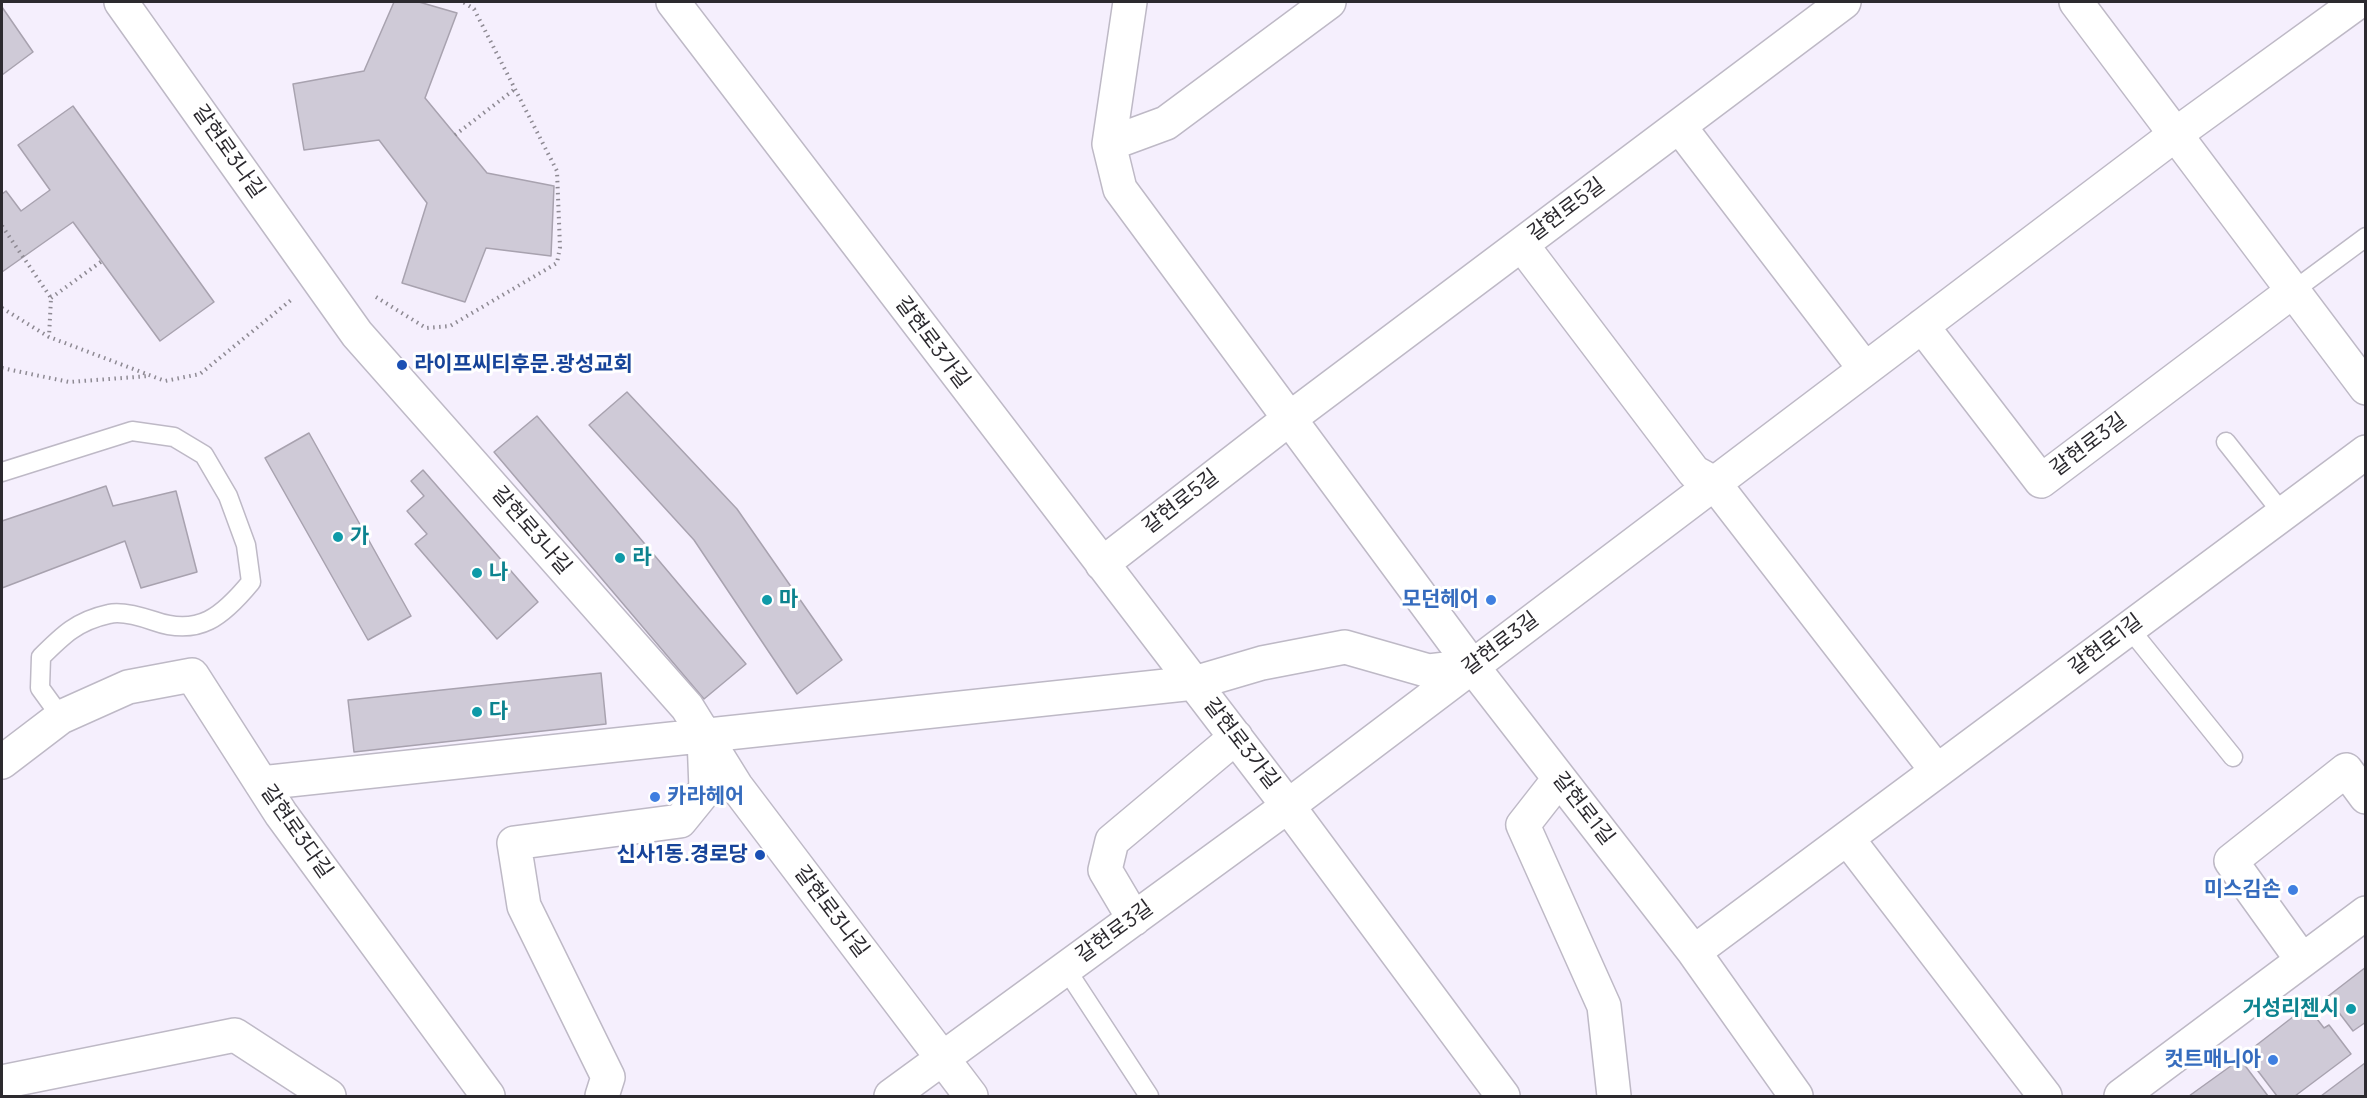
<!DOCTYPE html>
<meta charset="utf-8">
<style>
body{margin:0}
#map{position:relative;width:2367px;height:1098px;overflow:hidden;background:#f5effd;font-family:Manrope,sans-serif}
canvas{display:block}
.frame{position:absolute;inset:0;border:3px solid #2c2a2f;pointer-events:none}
</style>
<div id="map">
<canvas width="2367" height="1098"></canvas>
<div class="frame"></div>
</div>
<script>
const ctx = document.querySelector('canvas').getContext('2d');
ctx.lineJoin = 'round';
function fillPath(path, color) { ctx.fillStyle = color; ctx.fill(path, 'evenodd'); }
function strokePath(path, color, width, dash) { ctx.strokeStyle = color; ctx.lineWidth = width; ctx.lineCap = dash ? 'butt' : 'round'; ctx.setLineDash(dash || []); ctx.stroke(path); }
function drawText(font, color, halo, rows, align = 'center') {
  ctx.font = font + ' Manrope,"Noto Sans KR",sans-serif'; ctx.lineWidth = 6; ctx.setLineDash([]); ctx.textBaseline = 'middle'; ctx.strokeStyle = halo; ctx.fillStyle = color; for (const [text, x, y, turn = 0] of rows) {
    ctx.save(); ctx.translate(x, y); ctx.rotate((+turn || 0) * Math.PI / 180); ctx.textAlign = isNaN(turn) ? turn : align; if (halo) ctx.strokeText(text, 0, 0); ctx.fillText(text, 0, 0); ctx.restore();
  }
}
const building = new Path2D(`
 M394,2H419L457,13L425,98L487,173L554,186L551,256L486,248L465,302L402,283L427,203L379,140L304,150L293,84L364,71Z
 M2,7L33,52L2,75Z
 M73,106L214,302L160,341L73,222L2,272V194L6,191L21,211L50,190L18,145Z
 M627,392L737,509L842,660L797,694L694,540L589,425Z
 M537,416L746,664L704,699L494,452Z
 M309,433L411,616L368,640L265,458Z
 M423,470L538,602L497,639L415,544L427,534L407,511L424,496L411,481Z
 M106,486L113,506L176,491L197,572L141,588L125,541L2,588V521Z
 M601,673L606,724L354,752L348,700Z
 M2366,967V1022L2353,1031L2327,997Z
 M2307,1006L2324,1028L2329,1025L2351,1054L2295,1096H2277L2245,1054Z
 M2240,1059L2268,1096H2189L2228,1068Z
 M2365,1063L2366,1096H2321Z`);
const path = new Path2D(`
 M455,135L515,89
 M2,226L51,298L49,337
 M376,297L426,328L450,326L557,263L560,247L557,171L474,9L463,2
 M51,298L102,261
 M2,308L49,337L165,381L200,374L291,300
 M2,368L69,382L149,376`);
const lane = new Path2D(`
 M2293,291L2366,237
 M2226,442L2283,514
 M2,472L132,431L174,437L204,455L228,496L246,545L251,582C223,616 199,637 154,621C142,617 121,611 109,614C77,621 63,635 41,657L40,688L61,717
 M2129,628L2233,757
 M1066,969L1149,1096`);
const street = new Path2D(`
 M121,2L357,334L687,707L736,786L971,1096
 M673,2L1288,806L1503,1096
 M1130,2L1109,144L1120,189L1472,666L1694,952L1796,1096
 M2076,2L2366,388
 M1679,126L1865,369
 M1109,144L1166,123L1329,2
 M1522,245L1694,472L1714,483L1937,771
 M1922,326L2041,481L2293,291
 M1102,564L1289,419L1844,2
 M2,762L61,717L128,687L192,675L281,814L488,1096
 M1559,779L1523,825L1604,1006L1614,1096
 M261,783L1194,683L1262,663L1345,647L1429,671L1472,666
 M1847,838L2045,1096
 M1134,919L1105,870L1112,841L1236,737
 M1694,952L2366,452
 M2302,960L2231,861L2346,770L2366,797
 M2,1082L235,1035L329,1096
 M602,1096L608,1077L524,906L514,843L680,821L706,789L704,737
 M891,1096L1288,806L2176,134L2358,2
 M2121,1096L2366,913`);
const markers = [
 [402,365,6,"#1a4fb4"],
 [338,537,6,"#0f9aa8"],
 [620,558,6,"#0f9aa8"],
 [477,573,6,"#0f9aa8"],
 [767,600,6,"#0f9aa8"],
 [1491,600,6,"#3f7fe0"],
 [477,712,6,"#0f9aa8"],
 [655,797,6,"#3f7fe0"],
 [760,855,6,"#1a4fb4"],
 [2293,890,6,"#3f7fe0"],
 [2351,1009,6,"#0f9aa8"],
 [2273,1060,6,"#3f7fe0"]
];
const streetNames = [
 ["갈현로3나길",228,152,55],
 ["갈현로5길",1567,210,-37],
 ["갈현로3가길",932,343,53],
 ["갈현로3길",2089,445,-37],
 ["갈현로5길",1181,502,-38],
 ["갈현로3나길",531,531,49],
 ["갈현로3길",1501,644,-37],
 ["갈현로1길",2106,645,-37],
 ["갈현로3가길",1241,744,52],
 ["갈현로1길",1583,809,52],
 ["갈현로3다길",296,832,55],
 ["갈현로3나길",831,912,53],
 ["갈현로3길",1115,932,-36]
];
const transitNames = [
 ["라이프씨티후문.광성교회",414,365],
 ["신사1동.경로당",748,855,"right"]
];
const cultureNames = [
 ["가",350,537],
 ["라",632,558],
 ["나",489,573],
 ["마",779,600],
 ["다",489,712],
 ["거성리젠시",2339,1009,"right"]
];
const shopNames = [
 ["모던헤어",1479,600],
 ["카라헤어",667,797,"left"],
 ["미스김손",2281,890],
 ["컷트매니아",2261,1060]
];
fillPath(building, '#cfcad7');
strokePath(building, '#a8a2af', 1.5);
strokePath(lane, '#beb9c6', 21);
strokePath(street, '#beb9c6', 36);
strokePath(path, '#8e8a93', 4, [1.5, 4.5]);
strokePath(lane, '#fff', 18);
strokePath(street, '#fff', 33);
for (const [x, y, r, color] of markers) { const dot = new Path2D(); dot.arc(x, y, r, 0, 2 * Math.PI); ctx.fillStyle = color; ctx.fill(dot); strokePath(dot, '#fff', 2); }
drawText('21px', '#2c2a2f', '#fff', streetNames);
drawText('bold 21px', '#164399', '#fff', transitNames, 'left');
drawText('bold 21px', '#0d838f', '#fff', cultureNames, 'left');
drawText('bold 21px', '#366cbe', '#fff', shopNames, 'right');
</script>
